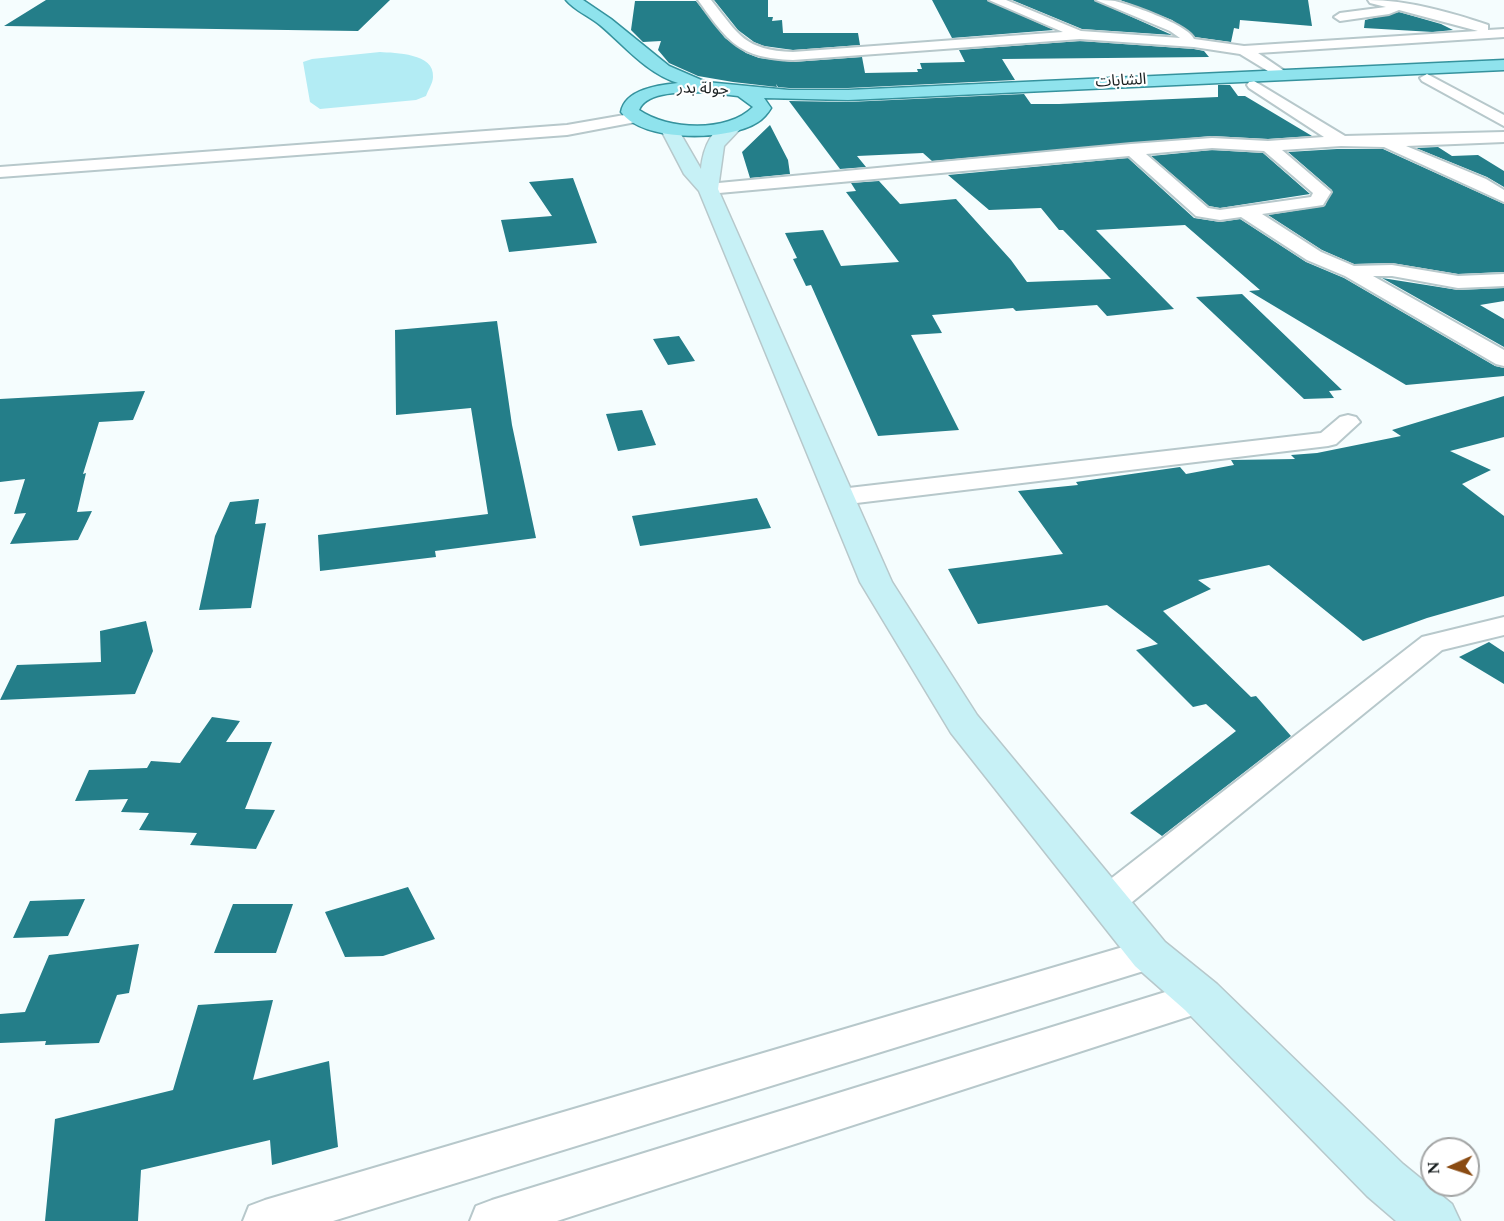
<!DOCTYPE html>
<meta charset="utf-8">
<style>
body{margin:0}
#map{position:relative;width:1504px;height:1221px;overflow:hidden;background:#f5fdfe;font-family:Spectral,serif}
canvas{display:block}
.north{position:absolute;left:1420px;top:1137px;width:60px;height:60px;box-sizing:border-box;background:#fff;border:2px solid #a3a5a5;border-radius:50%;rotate:267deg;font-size:16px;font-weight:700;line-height:24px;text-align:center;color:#181e1f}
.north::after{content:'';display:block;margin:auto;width:21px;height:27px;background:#8a4b12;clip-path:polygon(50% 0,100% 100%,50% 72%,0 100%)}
</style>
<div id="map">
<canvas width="1504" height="1221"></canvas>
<div class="north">N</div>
</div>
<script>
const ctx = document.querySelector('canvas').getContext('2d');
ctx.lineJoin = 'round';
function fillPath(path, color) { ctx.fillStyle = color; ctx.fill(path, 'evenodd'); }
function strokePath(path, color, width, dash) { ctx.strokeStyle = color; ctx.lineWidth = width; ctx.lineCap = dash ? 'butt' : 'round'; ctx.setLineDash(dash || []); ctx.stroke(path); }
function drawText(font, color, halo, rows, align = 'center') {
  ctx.font = font + ' Spectral,"Noto Sans Arabic",serif'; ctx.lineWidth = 4.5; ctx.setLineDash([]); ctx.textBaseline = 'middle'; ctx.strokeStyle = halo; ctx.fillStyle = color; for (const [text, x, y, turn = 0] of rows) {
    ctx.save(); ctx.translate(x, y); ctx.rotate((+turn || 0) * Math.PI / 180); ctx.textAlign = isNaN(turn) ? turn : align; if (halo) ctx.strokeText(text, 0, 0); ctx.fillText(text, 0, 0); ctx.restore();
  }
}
const green = new Path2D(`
 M380,52C395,53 435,53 433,77C433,83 428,90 426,96L416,100L320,109L310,102L303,62L312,59Z`);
const building = new Path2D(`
 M46,0H390L358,31L4,26Z
 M714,0H768V17H773L772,21L782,20L783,33H858L860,45L793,50L764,46L754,42L738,30Z
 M932,0H987L1054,30L952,38Z
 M1012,0H1094L1172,35L1082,29Z
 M1120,0H1308L1312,26L1240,20L1239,29L1234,28L1231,42L1195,37L1172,20Z
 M635,1H696L725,38L746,53L759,58L793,62L862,57L865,73L918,72L917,69H922L920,63L965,62L959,50L1080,41L1194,49L1204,51L1209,57L1002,59L1015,80L848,88H789L778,87L776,84L777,87L733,82L698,76L669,63L658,50L661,41L643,42L631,30Z
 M1399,12L1441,24L1453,30L1433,32L1364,28L1365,20Z
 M1218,85H1230L1238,96H1245L1312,136L1268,139L1212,136L932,161L923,153L857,156L866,167L840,169L789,101L848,102L1024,94L1031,104H1059L1218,97Z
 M770,125L788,160L790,174L750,178L742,152Z
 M1438,147L1452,156L1478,155L1504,171V187L1487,177L1416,148Z
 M1337,149H1383L1504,204V272L1458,274L1392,263L1354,264L1322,250L1268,215L1325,206L1332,190L1288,152Z
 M1212,150L1263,153L1310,194L1220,208L1209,206L1151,156Z
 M1128,158L1194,218L1220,222L1240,219L1306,262L1344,278L1495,366L1504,368V376L1406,385L1249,291L1260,290L1185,225L1096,230L1174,309L1107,316L1097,305L1016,311L1013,308L932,315L942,333L911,335L959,430L878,436L811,285L806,286L793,259L797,258L785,233L823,230L841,266L899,262L846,192L856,191L851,183L879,181L900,204L956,199L1011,260L1027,282L1111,279L1063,230H1059L1041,208L989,210L948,175Z
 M573,178L597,243L509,252L501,220L552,216L529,182Z
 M1382,278L1458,290L1504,288V301L1480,305L1504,319V347Z
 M1242,294L1342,390L1329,391L1334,398L1304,399L1196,297Z
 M497,321L512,425L536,538L435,551L436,557L320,571L318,535L488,514L471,408L396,415L395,330Z
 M679,336L695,361L668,365L653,339Z
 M145,391L133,420L99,422L83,474L86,473L77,512L92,511L78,540L10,544L26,513L14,514L25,479L0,482V399Z
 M1504,396V437L1450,451L1491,470L1462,484L1504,516V596L1427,618L1363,641L1269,565L1198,580L1211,589L1163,611L1251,697L1256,696L1291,736L1162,836L1130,813L1236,731L1206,704L1193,707L1136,650L1158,644L1107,605L978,624L948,569L1063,554L1018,491L1078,485L1076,482L1180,467L1186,474L1234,465L1231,460L1295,459L1291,455L1317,453L1401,436L1392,430Z
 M642,410L656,445L618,451L606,414Z
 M757,498L771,528L640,546L632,516Z
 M259,499L255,524L266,523L251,608L199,610L215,536L230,502Z
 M146,621L153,651L135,694L0,700L17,665L101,662L100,631Z
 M1489,642L1504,652V684L1459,657Z
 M212,717L240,721L226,742H272L245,809L275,810L256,849L190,845L197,833L139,830L149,813L121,812L128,799L75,801L89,770L147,768L151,761L180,763Z
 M408,887L435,939L383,956L345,957L325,912Z
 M85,899L68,936L13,938L30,901Z
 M233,904H293L276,953H214Z
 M139,944L129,993L117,995L99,1043L45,1045L46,1041L0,1043V1014L25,1012L49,955Z
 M273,1000L253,1080L329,1061L338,1147L272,1165L270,1140L141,1170L138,1221H45L55,1119L173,1090L198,1005Z`);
const minor = new Path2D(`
 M698,0H711C739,35 744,50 793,52L1063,32L989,0H1006L1081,31L1180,38L1170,31L1096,0C1102,0 1109,0 1115,1C1131,5 1189,25 1194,39L1244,46L1478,31L1399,10L1389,14L1340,21L1334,17L1340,13L1386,7L1370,3L1368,0C1407,0 1450,12 1488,25V30L1504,29V37L1258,53L1286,72L1288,75L1281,79L1240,54L1194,47L1080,39L793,60C739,58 728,42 698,0Z
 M1427,74L1504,115V126L1422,81L1420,78Z
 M1254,81L1345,136L1504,132V142L1406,146L1486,179L1504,190V202L1384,147L1341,146L1282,150L1331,192L1323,205L1262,214L1321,252L1354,266L1392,265L1458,276L1504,274V286L1458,288L1392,276H1373L1504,350V366L1496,364L1345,276L1307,260L1241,217L1220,220L1196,216L1129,156L708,194L702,193L699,189L702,185L708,184L1131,144L1212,138L1268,141L1324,137L1249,88L1247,85L1249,82ZM1212,148L1264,151L1313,193L1311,197L1220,210L1208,208L1146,154Z
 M636,113L641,115L644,118L641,121L567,135L0,177V167L567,125Z
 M1348,415L1356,417L1360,422L1336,444L1328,446L840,505L831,502L827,497L831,492L840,489L1321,433L1340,417Z
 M1504,617V635L1442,650L1121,911L1108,915L1095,911L1090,901L1095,891L1422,637Z
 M1150,939L1163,943L1169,954L1163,965L333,1221H243L249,1206L265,1200Z
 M1201,981L1215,986L1220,997L1215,1008L557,1221H470L476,1206L492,1200Z`);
const secondary = new Path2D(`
 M735,120L741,121L744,125L724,146L718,189L892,582L977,715L1165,942L1217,984L1403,1164L1452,1204L1460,1221H1396L1367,1196L1185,1010L1135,966L951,733L860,582L699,191L684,174L660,128L663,124H675L701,169C703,148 712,125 735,120Z`);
const primary = new Path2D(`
 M566,0H583L611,19L669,66L706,82L789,90H848L1504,60V70L848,100L764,98L771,108C768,113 763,119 758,122C730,141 643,143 621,112C625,89 659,85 678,83C646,73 624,45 600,25C589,16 574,10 566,0ZM703,92L738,96L753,107C727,133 668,130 639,110C647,90 685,93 703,92Z`);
const farStreetnames = [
 ["الشابات",1121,82,-3],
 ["جولة بدر",703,90,2]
];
fillPath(green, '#b3ecf4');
fillPath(building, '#247e89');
strokePath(minor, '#b7c8cb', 4);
strokePath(secondary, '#b7c8cb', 3);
strokePath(primary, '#35929d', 3);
fillPath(minor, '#fff');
fillPath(secondary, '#c7f1f6');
fillPath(primary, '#8fe3ed');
drawText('16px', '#181e1f', '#fff', farStreetnames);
</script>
